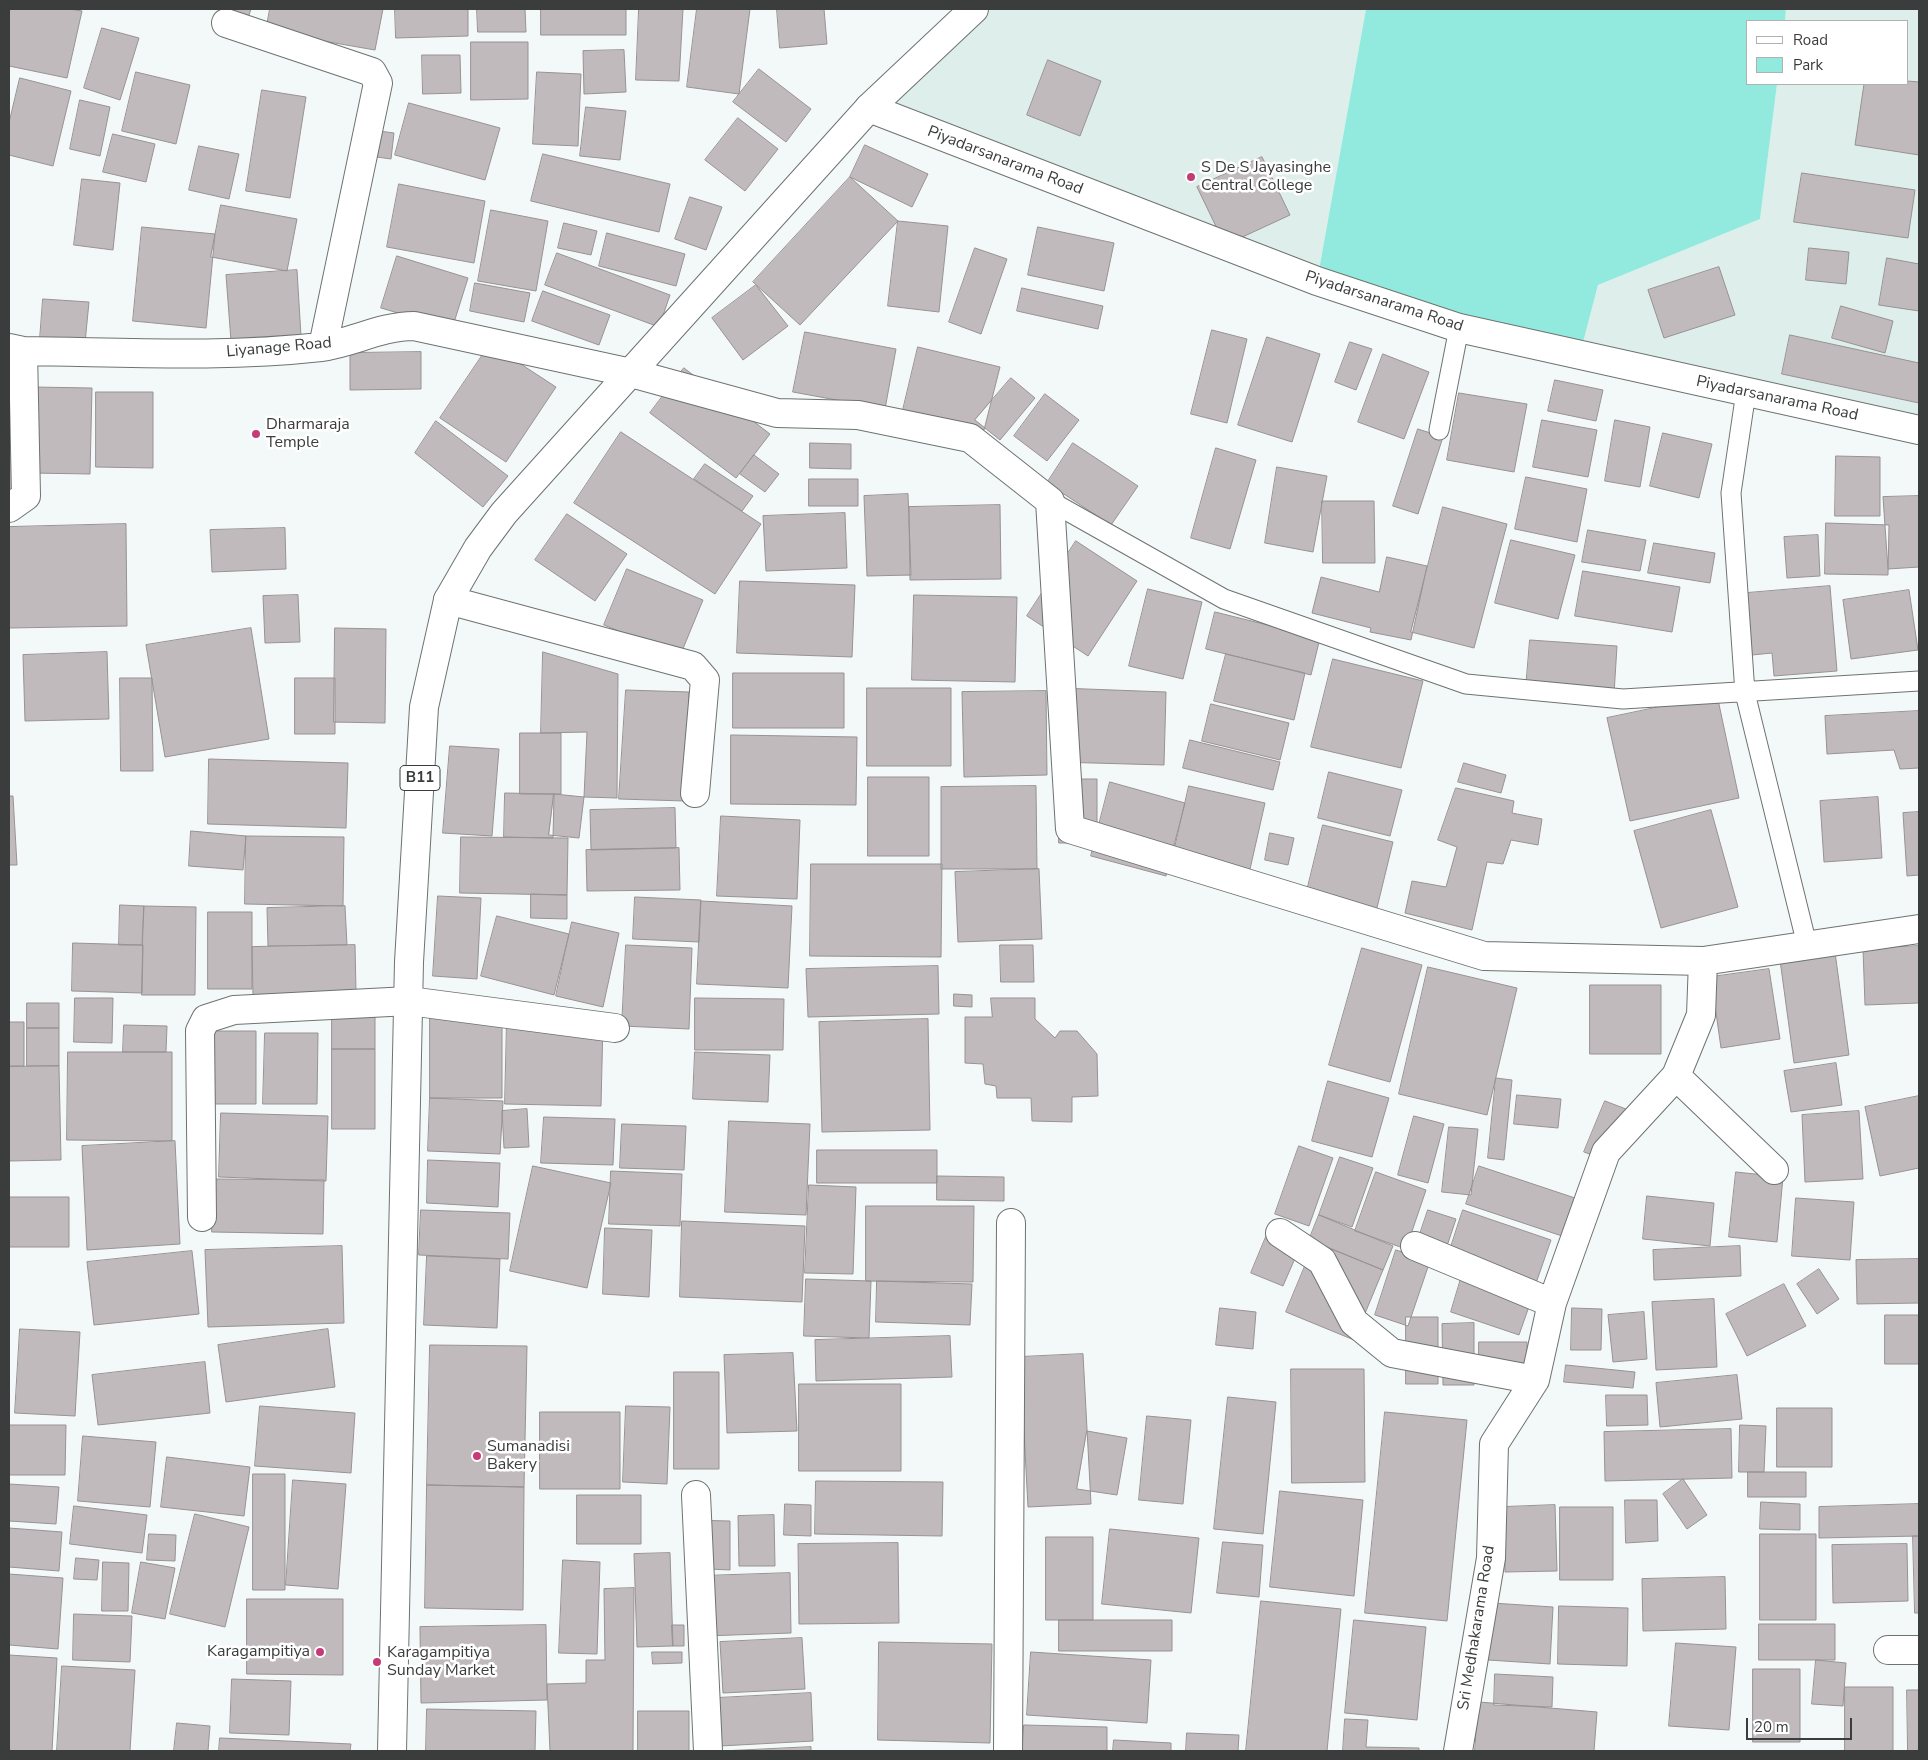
<!DOCTYPE html>
<style>
body{margin:0}
#map{position:relative;width:1928px;height:1760px;overflow:hidden;background:#f3f9f8;font-family:"Nunito Sans",sans-serif}
canvas{display:block}
.frame{position:absolute;inset:0;border:10px solid #3a3d3c;pointer-events:none}
.legend{position:absolute;left:1746px;top:20px;width:162px;height:65px;box-sizing:border-box;background:#fff;border:1px solid #b0b1b1;margin:0;padding:6px 9px;list-style:none;font-size:15px;color:#3a3d3c}
.legend li{display:flex;align-items:center;gap:10px;height:25px}
.legend b{width:25px;border:1px solid #b0b1b1}
.scale{position:absolute;left:1746px;top:1718px;width:106px;height:22px;box-sizing:border-box;border:2px solid #3a3d3c;border-top:0;padding-left:6px;font-size:15px;line-height:18px;white-space:nowrap;color:#3a3d3c;-webkit-text-stroke:4px #fff;paint-order:stroke}
</style>
<div id="map">
<canvas width="1928" height="1760"></canvas>
<div class="frame"></div>
<ul class="legend">
<li><b style="height:6px;background:#fff"></b>Road</li>
<li><b style="height:14px;background:#92eadf"></b>Park</li>
</ul>
<div class="scale">20 m</div>
</div>
<script>
const ctx = document.querySelector('canvas').getContext('2d');
ctx.lineJoin = 'round';
function fillPath(path, color) { ctx.fillStyle = color; ctx.fill(path, 'evenodd'); }
function strokePath(path, color, width, dash) { ctx.strokeStyle = color; ctx.lineWidth = width; ctx.lineCap = dash ? 'butt' : 'round'; ctx.setLineDash(dash || []); ctx.stroke(path); }
function drawText(font, color, halo, rows, align = 'center') {
  ctx.font = font + ' "Nunito Sans",sans-serif'; ctx.lineWidth = 5; ctx.setLineDash([]); ctx.textBaseline = 'middle'; ctx.strokeStyle = halo; ctx.fillStyle = color; for (const [text, x, y, turn = 0] of rows) {
    ctx.save(); ctx.translate(x, y); ctx.rotate((+turn || 0) * Math.PI / 180); ctx.textAlign = isNaN(turn) ? turn : align; if (halo) ctx.strokeText(text, 0, 0); ctx.fillText(text, 0, 0); ctx.restore();
  }
}
const built = new Path2D(`
 M974,9H1366L1317,281L869,108Z
 M1786,9H1919V428L1580,354L1598,285L1760,219L1777,84H1907V21H1785Z`);
const green = new Path2D(`
 M1366,9H1786L1785,21H1747V84H1777L1760,219L1598,285L1580,354L1317,281Z`);
const building = new Path2D(`
 M9,9H70L82,11L67,78L9,66Z
 M224,9H251L249,15Z
 M270,9H383L375,50L266,31Z
 M395,9H468V36L396,38Z
 M477,9H525L526,32H478Z
 M541,9H626V35H541Z
 M639,9H683L679,81L636,80Z
 M697,9H750L739,94L687,87Z
 M777,9H824L827,44L780,48Z
 M102,28L139,38L120,100L84,88Z
 M471,42H528V99L471,100Z
 M624,50L626,92L584,94L583,51Z
 M422,55H460L461,93L423,94Z
 M1048,60L1101,81L1080,136L1027,115Z
 M759,69L811,109L786,142L733,102Z
 M136,72L190,85L176,144L122,131Z
 M537,72L581,74L578,146L533,144Z
 M20,78L71,91L53,166L9,155V123Z
 M1907,81L1919,82V155L1855,145L1864,84H1907Z
 M262,90L306,97L290,198L246,191Z
 M80,100L110,107L100,156L70,149Z
 M409,103L500,128L485,180L395,155Z
 M586,107L626,111L620,160L580,156Z
 M738,118L778,149L745,191L705,160Z
 M379,131L394,133L391,159L377,157Z
 M113,134L155,144L146,182L103,172Z
 M865,145L928,174L912,207L850,177Z
 M199,146L239,154L229,199L189,190Z
 M543,154L670,184L659,232L531,201Z
 M1262,157L1290,215L1225,245L1197,187Z
 M1802,173L1915,190L1908,238L1794,222Z
 M850,177L898,221L800,325L753,282Z
 M82,179L120,183L113,250L74,245Z
 M399,184L485,201L474,263L387,247Z
 M690,197L722,207L706,250L675,239Z
 M221,205L297,219L287,271L211,257Z
 M491,210L548,221L536,291L478,281Z
 M898,221L948,226L939,312L888,306Z
 M564,223L597,231L591,255L558,248Z
 M142,227L215,234L206,328L133,321Z
 M1038,227L1114,243L1104,291L1028,275Z
 M607,233L685,254L676,286L599,266Z
 M975,248L1007,259L981,334L949,322Z
 M1809,248L1849,252L1846,284L1806,280Z
 M557,253L670,295L659,327L545,285Z
 M397,256L468,278L452,329L381,308Z
 M1887,258L1919,264V311L1879,305Z
 M1719,267L1735,315L1664,338L1648,290Z
 M297,270L301,336L231,341L226,275Z
 M475,283L530,293L524,322L470,311Z
 M756,285L788,326L743,360L712,318Z
 M1022,288L1103,306L1098,329L1017,311Z
 M543,291L610,315L599,345L532,321Z
 M43,299L89,302L85,343L40,339Z
 M1841,306L1893,321L1885,353L1832,338Z
 M1212,330L1247,339L1227,423L1191,414Z
 M805,332L896,349L885,409L793,392Z
 M1790,335L1919,363V403L1782,374Z
 M1267,337L1320,354L1292,442L1238,425Z
 M1350,342L1372,349L1356,390L1335,382Z
 M490,344L556,387L506,462L440,418Z
 M918,347L1000,367L984,430L903,410Z
 M421,352V389L350,390V353Z
 M1383,354L1429,372L1404,439L1358,422Z
 M684,368L770,434L736,478L650,413Z
 M1011,378L1035,398L1000,440L975,420Z
 M1555,380L1603,390L1596,421L1548,411Z
 M33,387L92,388L90,474L31,473Z
 M96,392H153V468L96,467Z
 M1459,393L1527,404L1514,472L1447,460Z
 M1045,394L1079,420L1047,461L1014,436Z
 M1542,420L1597,430L1588,477L1533,467Z
 M1615,420L1650,427L1640,487L1605,481Z
 M436,421L508,476L483,507L415,453Z
 M1418,429L1443,437L1418,514L1393,506Z
 M621,432L761,524L715,594L574,503Z
 M9,433H12L15,493H9Z
 M1663,433L1712,444L1699,498L1650,486Z
 M810,443L851,444V469L810,468Z
 M1073,443L1138,486L1111,525L1047,483Z
 M1216,448L1256,460L1230,549L1191,538Z
 M754,455L779,474L765,492L740,474Z
 M1836,456L1880,457V516H1835Z
 M705,464L753,496L742,511L694,479Z
 M1277,467L1327,476L1313,552L1265,543Z
 M1526,477L1587,489L1577,542L1515,529Z
 M809,479H858V506H809Z
 M908,494L911,575L867,576L864,496Z
 M1919,496V567L1888,569L1883,497Z
 M1322,501H1374L1375,563H1323Z
 M1000,505L1001,579L910,580L909,507Z
 M1443,507L1507,524L1474,648L1411,632Z
 M845,513L847,568L766,571L763,516Z
 M567,514L627,554L595,601L535,560Z
 M1826,523L1889,525L1888,575L1825,574Z
 M126,524L127,626L9,628V527Z
 M285,528L286,569L212,572L210,530Z
 M1588,530L1646,540L1640,571L1582,562Z
 M1818,535L1820,576L1787,578L1784,537Z
 M1511,540L1575,555L1558,619L1495,603Z
 M1076,541L1137,581L1088,656L1027,616Z
 M1654,543L1715,553L1710,583L1648,573Z
 M1387,557L1427,566L1411,640L1370,632L1371,628L1312,613L1321,577L1379,592Z
 M627,569L703,600L680,656L604,625Z
 M1583,571L1680,587L1672,632L1575,616Z
 M740,581L855,585L852,657L737,653Z
 M1830,586L1837,671L1774,676L1772,653L1752,655L1747,593Z
 M1148,589L1202,602L1183,679L1129,666Z
 M1909,590L1918,650L1851,659L1843,600Z
 M298,595L300,642L265,643L263,596Z
 M914,595L1017,597L1015,682L912,680Z
 M1215,612L1320,638L1311,675L1206,649Z
 M251,628L269,739L165,757L146,645Z
 M335,628L386,629L385,723L334,722Z
 M1530,640L1617,646L1614,694L1526,688Z
 M107,652L109,719L25,721L23,655Z
 M543,652L618,674L617,798L584,797L587,732L541,733Z
 M1226,654L1305,673L1294,720L1214,701Z
 M1333,659L1423,681L1401,768L1311,747Z
 M733,673H844V728H733Z
 M120,678H152L153,771H121Z
 M295,678H335V734H295Z
 M867,688H951V766H867Z
 M1060,688L1166,692L1164,765L1057,762Z
 M626,690L689,692L685,801L619,799Z
 M1046,691L1047,775L964,777L962,692Z
 M1717,695L1739,798L1630,821L1607,718Z
 M1211,704L1289,723L1280,760L1202,741Z
 M1919,711V768L1900,769L1894,750L1827,754L1825,716Z
 M520,733H561V794H520Z
 M731,735L857,737L856,805L731,804Z
 M1190,740L1280,762L1273,790L1183,768Z
 M450,746L499,749L492,836L443,833Z
 M209,759L348,763L346,828L208,824Z
 M1464,763L1506,775L1501,793L1458,782Z
 M1329,772L1402,790L1390,836L1318,818Z
 M868,777H929V856H868Z
 M1059,779H1097V843H1059Z
 M1110,782L1185,803L1166,876L1091,856Z
 M1036,786L1037,869H941V787Z
 M1189,786L1265,803L1248,878L1172,861Z
 M1456,788L1514,801L1512,813L1542,819L1538,845L1511,840L1503,864L1487,862L1472,930L1405,913L1412,881L1446,887L1457,847L1438,840Z
 M505,793L554,794L553,838L504,837Z
 M554,794L584,797L579,838L549,835Z
 M9,796H13L17,865H9Z
 M1878,797L1882,858L1824,862L1820,801Z
 M675,808L676,848L591,850L590,810Z
 M1711,810L1738,907L1661,928L1634,831Z
 M1919,812V875L1907,876L1903,813Z
 M721,816L800,820L797,899L717,896Z
 M1323,825L1393,842L1375,916L1305,899Z
 M191,831L246,836L243,870L189,866Z
 M1270,833L1294,838L1288,865L1265,860Z
 M246,836L344,837L343,906L245,904Z
 M461,837L568,838L567,895L460,893Z
 M679,848L680,890L587,891L586,850Z
 M811,864H942L941,957L810,956Z
 M1039,869L1042,939L958,942L955,872Z
 M531,894L567,895V919L531,918Z
 M438,896L481,898L477,979L433,976Z
 M635,897L701,900L699,942L633,939Z
 M701,901L792,906L788,988L697,984Z
 M120,905L144,906L142,945H119Z
 M144,906L196,907L195,995H142Z
 M345,906L347,945L268,946L267,908Z
 M208,912H252V989H208Z
 M497,916L569,934L554,995L481,976Z
 M572,922L619,933L603,1007L556,996Z
 M73,943L143,945L142,993L72,991Z
 M355,945L356,992L253,995L252,947Z
 M626,945L692,948L689,1029L622,1026Z
 M1000,945H1033L1034,982H1001Z
 M1919,946V1003L1865,1005L1863,949Z
 M1362,948L1422,965L1390,1082L1329,1065Z
 M1835,952L1849,1055L1794,1063L1780,960Z
 M938,966L939,1014L808,1017L806,969Z
 M1428,967L1517,988L1487,1115L1399,1094Z
 M1769,969L1780,1039L1721,1048L1711,977Z
 M1590,985H1661V1054H1590Z
 M954,994L972,995V1007L954,1006Z
 M75,998H113L112,1043L74,1042Z
 M695,998L784,999L783,1050H695Z
 M991,998H1035V1019L1055,1038L1060,1031H1077L1097,1054L1098,1096L1072,1097V1122L1032,1121L1031,1098H997L996,1086L985,1084L983,1064L965,1063V1017H992Z
 M27,1003H59V1028H27Z
 M332,1012H375V1049H332Z
 M430,1012H502V1098H430Z
 M507,1019L603,1021L601,1106L505,1104Z
 M928,1019L930,1130L822,1132L819,1022Z
 M9,1022H24V1066H9Z
 M124,1025L167,1026L166,1052H123Z
 M27,1028H59V1066H27Z
 M200,1031H256V1104H200Z
 M265,1033H318L317,1104H263Z
 M332,1049H375V1129H332Z
 M68,1052H172V1141L67,1140Z
 M695,1052L770,1055L768,1102L693,1099Z
 M1836,1063L1842,1105L1791,1112L1784,1071Z
 M59,1066L61,1160L9,1161V1067Z
 M1496,1078L1512,1080L1504,1160L1488,1158Z
 M1328,1081L1389,1098L1372,1157L1312,1141Z
 M1517,1095L1561,1099L1558,1128L1514,1124Z
 M1919,1096V1168L1880,1176L1865,1107Z
 M430,1098L503,1101L500,1154L428,1151Z
 M1605,1101L1626,1109L1605,1160L1584,1152Z
 M527,1109L529,1147L504,1148L502,1111Z
 M1859,1111L1863,1179L1805,1182L1802,1115Z
 M221,1113L328,1116L326,1181L219,1177Z
 M1414,1116L1444,1124L1428,1183L1398,1175Z
 M544,1117L615,1119L613,1165L541,1163Z
 M729,1121L810,1124L806,1215L725,1212Z
 M622,1124L686,1126L684,1170L620,1168Z
 M1449,1127L1478,1129L1471,1195L1442,1192Z
 M175,1141L180,1244L87,1250L82,1146Z
 M1299,1146L1333,1158L1309,1226L1275,1214Z
 M817,1150H937V1183H817Z
 M1340,1157L1373,1168L1352,1227L1319,1215Z
 M428,1160L500,1163L498,1207L427,1203Z
 M533,1166L611,1183L587,1288L510,1271Z
 M1479,1166L1584,1201L1571,1239L1466,1204Z
 M611,1171L682,1174L680,1226L609,1224Z
 M1376,1172L1426,1190L1406,1249L1355,1231Z
 M1736,1172L1783,1177L1777,1242L1729,1237Z
 M937,1176L1004,1177V1201L937,1200Z
 M213,1179L324,1180L323,1234L212,1232Z
 M809,1185L856,1187L853,1274L805,1273Z
 M1647,1196L1714,1203L1710,1246L1643,1239Z
 M9,1197H69V1247H9Z
 M1796,1198L1854,1202L1850,1260L1792,1256Z
 M866,1206H974L973,1282L866,1281Z
 M421,1210L510,1213L508,1259L419,1255Z
 M1428,1210L1456,1219L1446,1249L1418,1240Z
 M1463,1210L1551,1240L1535,1286L1448,1256Z
 M1319,1215L1393,1246L1383,1270L1309,1240Z
 M1273,1220L1306,1233L1283,1286L1251,1273Z
 M682,1221L805,1226L802,1302L680,1297Z
 M605,1228L652,1230L649,1297L603,1294Z
 M1315,1242L1383,1270L1354,1340L1286,1312Z
 M342,1246L344,1323L208,1327L205,1250Z
 M1740,1246L1741,1276L1654,1280L1653,1250Z
 M1396,1250L1430,1261L1408,1326L1375,1315Z
 M192,1251L199,1314L94,1325L87,1262Z
 M427,1256L500,1259L497,1328L424,1325Z
 M1919,1259V1303L1857,1304L1856,1260Z
 M1819,1269L1839,1299L1817,1314L1797,1284Z
 M1462,1275L1532,1298L1519,1335L1451,1312Z
 M806,1279L871,1281L869,1338L804,1336Z
 M877,1281L972,1284L970,1325L876,1322Z
 M1784,1284L1806,1326L1747,1356L1726,1314Z
 M1714,1299L1717,1367L1656,1370L1652,1302Z
 M1220,1308L1256,1312L1253,1349L1216,1345Z
 M1572,1308L1602,1309L1601,1350H1571Z
 M1644,1312L1647,1359L1613,1362L1608,1315Z
 M1885,1315H1919V1364H1885Z
 M1406,1317H1438V1384H1406Z
 M1474,1323V1385H1443L1442,1324Z
 M20,1329L80,1332L75,1416L15,1413Z
 M328,1329L335,1387L226,1402L218,1345Z
 M950,1336L952,1377L816,1381L815,1340Z
 M1479,1342H1527V1375H1479Z
 M430,1345L527,1346L524,1487L427,1485Z
 M793,1353L797,1431L727,1433L724,1355Z
 M1083,1354L1091,1504L1028,1507L1020,1357Z
 M205,1362L210,1413L98,1425L92,1375Z
 M1566,1365L1635,1372L1633,1388L1564,1382Z
 M1291,1369H1364L1365,1482L1292,1483Z
 M674,1372H719V1469H674Z
 M1737,1375L1742,1419L1660,1427L1656,1383Z
 M799,1384H901V1471H799Z
 M1606,1395H1647L1648,1425L1607,1426Z
 M1228,1397L1276,1402L1263,1534L1214,1529Z
 M260,1406L355,1413L351,1473L255,1466Z
 M626,1406L670,1407L667,1484L623,1482Z
 M1777,1408H1832V1467H1777Z
 M540,1412H620V1489H540Z
 M1385,1412L1467,1420L1447,1621L1365,1613Z
 M1147,1416L1191,1420L1183,1504L1139,1500Z
 M9,1425H66L65,1475H9Z
 M1740,1425L1766,1426L1764,1472H1739Z
 M1731,1429L1732,1478L1605,1481L1604,1432Z
 M1087,1431L1127,1438L1117,1495L1077,1489Z
 M83,1436L156,1442L150,1507L78,1501Z
 M167,1457L250,1467L244,1516L161,1507Z
 M1748,1472H1806V1497H1748Z
 M253,1474H285V1590H253Z
 M1683,1479L1707,1515L1687,1529L1663,1494Z
 M293,1480L346,1484L338,1589L286,1585Z
 M816,1481L943,1482L942,1536L815,1534Z
 M9,1484L59,1487L56,1524L9,1521Z
 M427,1485L524,1487L523,1610L425,1608Z
 M1280,1491L1363,1500L1354,1596L1270,1587Z
 M577,1495H641V1544H577Z
 M1625,1500H1657L1658,1541L1626,1543Z
 M1761,1502L1800,1504V1530L1760,1529Z
 M785,1504L811,1505V1536L784,1535Z
 M1919,1504V1536L1819,1538V1507Z
 M1555,1505L1557,1571L1505,1572L1504,1507Z
 M74,1506L147,1515L142,1553L70,1544Z
 M1560,1507H1613V1580H1560Z
 M195,1514L249,1527L225,1627L170,1614Z
 M774,1515L775,1566H739L738,1516Z
 M688,1520L730,1521V1570L687,1568Z
 M9,1528L62,1532L59,1571L9,1567Z
 M1110,1529L1199,1538L1191,1613L1102,1604Z
 M149,1534L176,1535L175,1561L147,1560Z
 M1760,1534H1816V1620H1760Z
 M1913,1536H1919V1613H1915Z
 M1046,1537H1093V1620H1046Z
 M1223,1542L1263,1545L1259,1597L1217,1593Z
 M898,1543L899,1623L799,1624L798,1544Z
 M1907,1544L1908,1601L1833,1603L1832,1545Z
 M670,1553L673,1646L637,1647L634,1554Z
 M76,1558L99,1560L97,1580L74,1579Z
 M563,1560L600,1562L597,1654L559,1653Z
 M103,1562L129,1563L128,1611H102Z
 M141,1562L175,1568L165,1619L132,1613Z
 M790,1573L791,1633L704,1636L702,1576Z
 M9,1574L63,1578L58,1649L9,1645Z
 M1725,1577L1726,1629L1643,1631L1642,1579Z
 M634,1588L633,1751H550L547,1684L586,1683V1660H605L604,1589Z
 M247,1599H343V1675L247,1674Z
 M1261,1601L1341,1609L1327,1751H1246Z
 M1492,1603L1553,1607L1550,1664L1488,1660Z
 M1559,1606L1628,1608L1627,1666L1558,1664Z
 M74,1614L132,1616L130,1662L73,1660Z
 M1059,1620H1172V1651H1059Z
 M1354,1620L1426,1627L1417,1720L1345,1713Z
 M1759,1624H1835V1660H1759Z
 M546,1625L547,1700L421,1703L420,1627Z
 M672,1625H684V1646H673Z
 M802,1638L805,1689L723,1693L720,1642Z
 M879,1642L992,1644L990,1743L878,1740Z
 M1676,1643L1736,1647L1729,1730L1669,1726Z
 M652,1652H682V1663L653,1664Z
 M1031,1652L1151,1660L1147,1723L1027,1715Z
 M9,1655L57,1658L52,1751H9Z
 M1816,1660L1846,1663L1843,1706L1812,1704Z
 M62,1666L135,1670L130,1751H57Z
 M1753,1669H1800V1742H1753Z
 M1495,1674L1553,1677L1552,1707L1494,1705Z
 M232,1679L291,1681L289,1735L230,1733Z
 M1845,1687H1893V1751H1845Z
 M1907,1690H1919V1751H1908Z
 M811,1693L813,1741L720,1746L717,1698Z
 M1479,1702L1597,1712L1594,1751H1475Z
 M427,1709L536,1711L535,1751H426Z
 M638,1711H689V1751H638Z
 M1345,1719L1368,1720L1366,1747L1419,1748V1751H1343Z
 M177,1723L210,1726L208,1751H174Z
 M1024,1725L1107,1727V1751H1023Z
 M1187,1733L1239,1735L1238,1751H1186Z
 M220,1738L351,1744L350,1751H219Z
 M1114,1740L1171,1743V1751H1113Z
 M811,1747V1751H722Z`);
const service = new Path2D(`
 M1746,392L1731,493L1745,693L1807,945
 M1439,430L1459,328
 M1050,501L1224,599L1466,684L1623,699L1919,681`);
const minor = new Path2D(`
 M226,23L372,72L378,83L323,346
 M869,108L1317,281L1459,328L1919,430
 M9,348L23,351C122,352 222,358 321,347C352,343 381,326 414,326L631,373L777,413L858,415L970,438L1050,501L1070,829L1484,956L1703,961L1919,929
 M9,508L26,496L23,351
 M448,600L693,666L705,680L695,793
 M1676,1076L1774,1170
 M202,1217L200,1031L206,1019L234,1010L409,1001L615,1028
 M1280,1233L1322,1261L1354,1322L1392,1353L1535,1380
 M1415,1246L1552,1303
 M696,1495L708,1751
 M1888,1650H1919
 M1008,1751L1011,1223
 M1458,1751L1491,1558L1494,1444L1535,1380L1552,1303L1606,1152L1676,1076L1701,1015L1703,961`);
const primary = new Path2D(`
 M392,1751L409,962L424,707L448,600L478,548L504,513L869,108L974,9`);
const markers = [
 [1191,177,5,"#c43b75"],
 [256,434,5,"#c43b75"],
 [477,1456,5,"#c43b75"],
 [320,1652,5,"#c43b75"],
 [377,1662,5,"#c43b75"]
];
const shields = [
 [420,778,40]
];
const shieldNames = [
 ["B11",420,778]
];
const streetNames = [
 ["Piyadarsanarama Road",1005,161,21],
 ["Piyadarsanarama Road",1384,302,18],
 ["Liyanage Road",279,348,-5],
 ["Piyadarsanarama Road",1777,399,12],
 ["Sri Medhakarama Road",1477,1628,-81]
];
const poiNames = [
 ["S De S Jayasinghe",1201,168],
 ["Central College",1201,186],
 ["Dharmaraja",266,425],
 ["Temple",266,443],
 ["Sumanadisi",487,1447],
 ["Bakery",487,1465],
 ["Karagampitiya",310,1652,"right"],
 ["Karagampitiya",387,1653],
 ["Sunday Market",387,1671]
];
fillPath(built, '#deeeeb');
fillPath(green, '#92eadf');
fillPath(building, '#c0babc');
strokePath(building, '#989294', 1);
strokePath(service, '#6e7372', 21);
strokePath(minor, '#6e7372', 30);
strokePath(primary, '#6e7372', 30);
strokePath(service, '#fff', 19);
strokePath(minor, '#fff', 28);
strokePath(primary, '#fff', 28);
for (const [x, y, r, color] of markers) { const dot = new Path2D(); dot.arc(x, y, r, 0, 2 * Math.PI); ctx.fillStyle = color; ctx.fill(dot); strokePath(dot, '#fff', 2); }
for (const [x, y, w] of shields) { const box = new Path2D(); box.roundRect(x - w / 2, y - 12.5, w, 25, 4); ctx.fillStyle = '#fff'; ctx.fill(box); strokePath(box, '#3a3d3c', 1); }
drawText('bold 15px', '#3a3d3c', null, shieldNames);
drawText('16px', '#3a3d3c', '#fff', streetNames);
drawText('16px', '#3a3d3c', '#fff', poiNames, 'left');
</script>
